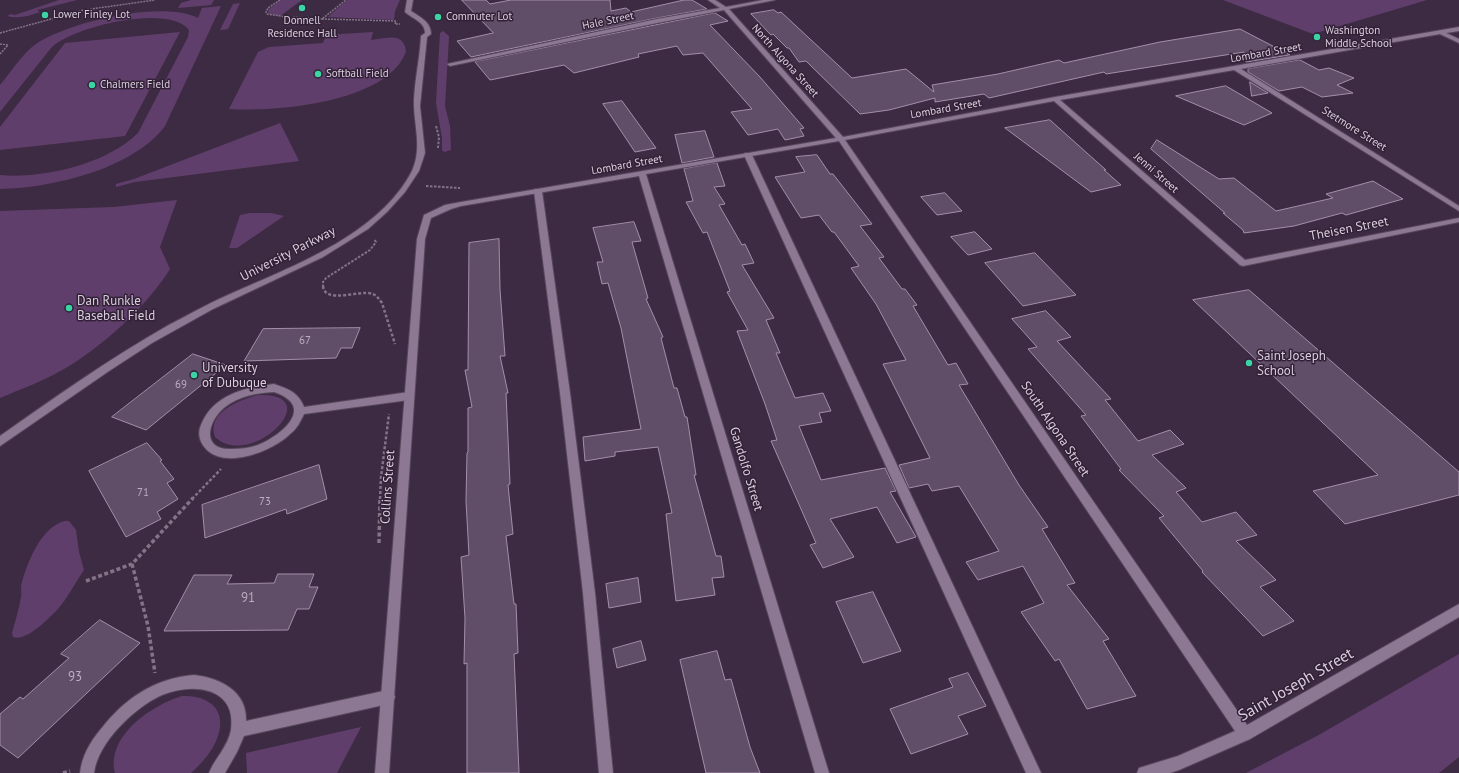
<!DOCTYPE html>
<style>
body{margin:0}
canvas{display:block;background:#3d2b43}
</style>
<canvas width="1459" height="773"></canvas>
<script>
const ctx = document.querySelector('canvas').getContext('2d');
ctx.lineJoin = 'round';
function fillPath(path, color) { ctx.fillStyle = color; ctx.fill(path, 'evenodd'); }
function strokePath(path, color, width, dash) { ctx.strokeStyle = color; ctx.lineWidth = width; ctx.lineCap = dash ? 'butt' : 'round'; ctx.setLineDash(dash || []); ctx.stroke(path); }
function drawText(font, color, halo, rows, align = 'center') {
  ctx.font = font + ' "PT Sans",sans-serif'; ctx.lineWidth = 3; ctx.setLineDash([]); ctx.textBaseline = 'middle'; ctx.strokeStyle = halo; ctx.fillStyle = color; for (const [text, x, y, turn = 0] of rows) {
    ctx.save(); ctx.translate(x, y); ctx.rotate((+turn || 0) * Math.PI / 180); ctx.textAlign = isNaN(turn) ? turn : align; if (halo) ctx.strokeText(text, 0, 0); ctx.fillText(text, 0, 0); ctx.restore();
  }
}
const green = new Path2D(`
 M59,0H77L37,10L40,12C29,16 18,19 7,16L11,14L15,15Z
 M191,0H214L211,5L178,8L181,3Z
 M281,0H302L280,16L269,14L268,11L269,9Z
 M347,0H400L395,11L394,20L328,17Z
 M1223,0H1427L1313,34Z
 M240,3L228,29L220,30L233,4Z
 M221,6L165,126C133,169 52,188 0,189V175C43,179 107,164 138,133L188,37L189,30C169,3 71,27 51,48L0,112V85C11,72 22,54 36,44C69,22 162,0 198,18L202,8Z
 M443,31L449,36L445,106L450,126L451,150L444,152L442,150V138L436,103L440,33Z
 M180,32L125,136L0,150V127L65,43Z
 M373,32L371,40C386,39 403,31 406,51C389,103 274,112 229,109L258,52L269,47L323,43L326,35Z
 M280,123L299,161L135,182L116,187V184L134,179Z
 M177,200L160,247L170,269C147,306 102,347 64,369C44,381 21,389 0,398V211L114,207Z
 M250,213H271L284,216L237,248H229L240,215Z
 M259,395C329,393 251,471 215,437C206,412 241,399 259,395Z
 M65,521H69L76,530L79,552L84,570C75,583 67,599 57,610C48,619 26,642 13,637L12,633C15,622 19,609 21,597C22,592 20,587 22,582C28,561 42,526 65,521Z
 M1459,654V757L1439,773H1246L1317,736Z
 M182,696C218,695 230,719 212,749C206,758 199,766 191,773H115C106,736 152,705 182,696Z
 M361,727L337,773H247L246,753Z`);
const building = new Path2D(`
 M462,0H486L490,4L511,0H610L611,11L626,8L631,12L684,0H692L707,9L657,18L471,57L457,41L493,33Z
 M774,10L778,13L781,12L852,78L906,69L934,92L932,85L998,74L1059,60L1064,63L1160,42L1240,29L1290,55L1246,62L1244,52L1106,74L1104,72L989,98L984,94L935,102V98L889,110L860,114L806,61L799,62L789,48H787L773,34L771,35L751,14Z
 M715,13L728,21L710,25L760,77L804,128L800,129L804,136L785,140L778,129L748,135L731,112L752,109L703,53L683,55L677,46L638,54L639,57L574,73L564,65L490,80L475,62Z
 M1300,60L1319,70L1329,68L1354,78L1337,85L1353,93L1322,97L1302,87L1279,91L1248,72V69Z
 M1250,82L1268,93L1252,96Z
 M1226,86L1272,113L1244,125L1176,96Z
 M622,101L656,148L635,152L603,104Z
 M1050,120L1106,170H1104L1121,185L1091,192L1005,128Z
 M705,131L714,157L682,163L675,135Z
 M1157,140L1219,179L1234,178L1276,211L1333,198L1326,194L1373,181L1403,199L1346,215L1342,213L1294,226L1244,233L1243,230L1223,213H1225L1151,149Z
 M817,155L830,174H833L872,224L860,226L884,257L879,258L902,289H905L917,305L913,306L948,365L956,363L968,384L959,385L1019,485L1048,527L1042,529L1075,583L1067,585L1109,639L1103,641L1136,696L1087,709L1059,659L1055,661L1021,612L1044,603L1023,566L978,580L966,562L999,551L959,486L932,491L928,484L909,488L899,465L930,458L883,364L906,360L876,304L851,268L859,266L834,232H832L819,215L801,218L775,177L805,172L796,157Z
 M717,163L725,186L714,187L725,204L719,205L742,245L745,244L754,263L742,265L774,318L766,320L780,353H776L795,398L823,393L831,411L819,413L822,422L799,426L821,480L885,468L896,491L890,492L916,537L897,543L877,507L830,519L854,557L823,568L810,545L816,543L771,441L777,440L765,404L737,331L748,330L727,292L730,291L707,232L703,233L686,202L693,201L684,169Z
 M945,193L962,211L937,215L921,197Z
 M634,222L641,241L632,242L648,298L646,299L663,337L661,338L674,388H677L685,417H687L696,475H694L716,556H721L724,577L712,578L715,595L676,601L666,514L672,513L658,447L615,452V456L585,461L583,437L641,429L621,328L608,283L602,284L597,262H603L593,228Z
 M975,232L992,249L968,255L951,237Z
 M499,239L500,290L505,356H500L508,393H506L510,484L508,485L513,534L506,536L514,604H516L518,653L514,654L519,773H467V663L464,664L465,618L461,557L469,555L466,501L467,453L468,452V408L472,407L465,370H468L469,243Z
 M1035,253L1076,295L1023,306L985,263Z
 M1249,290L1459,472V495L1345,524L1313,491L1378,475L1193,300Z
 M1046,311L1071,337L1057,341L1111,399L1105,400L1138,441L1170,430L1184,444L1152,455L1186,488L1176,492L1202,522L1236,512L1257,535L1236,541L1276,580L1260,587L1294,621L1263,636L1202,572L1203,571L1159,518L1164,516L1119,470L1121,469L1081,416L1086,415L1028,349L1037,347L1012,319Z
 M360,328L352,348H341L336,358L244,361L263,329Z
 M193,354L226,365L146,430L112,417Z
 M147,443L162,460L160,461L174,479L167,483L178,499L157,512L161,519L126,537L89,471Z
 M319,465L327,499L287,514L286,509L205,538L202,505Z
 M278,574H314L309,587H318L309,609H297L288,630L164,631L194,575H232L227,584L274,583Z
 M638,578L641,602L609,608L606,584Z
 M873,592L901,651L863,663L836,602Z
 M100,620L140,643L18,758L0,745V714L20,697L23,699L69,658L61,654Z
 M641,641L646,660L617,668L613,649Z
 M717,651L725,680L731,679L750,747L760,773H706L680,660Z
 M968,673L986,706L958,716L968,734L911,754L890,709L953,687L949,679Z`);
const pathFar3 = new Path2D(`
 M280,0L268,8L266,12L267,14L287,17
 M293,17L322,19L346,0
 M322,19L396,21L395,24H400
 M0,33L84,10L155,0
 M0,44L8,45L0,54`);
const pathFar2 = new Path2D(`
 M436,126L439,137L438,148
 M426,186L460,188
 M323,287V282L326,278L370,250L376,242L374,239`);
const pathFar1 = new Path2D(`
 M323,286C325,305 360,289 373,294C377,296 379,299 382,303L395,344
 M192,499L221,469
 M380,499L381,477L389,414`);
const path = new Path2D(`
 M379,543L380,498
 M132,564L148,626L155,673
 M86,581L132,564L193,498
 M63,773L70,771`);
const service = new Path2D(`
 M745,153H748L752,155L1041,773H1026L744,155Z
 M535,189H538L542,191L570,393L595,593L613,773H599L583,593L560,393L534,191Z
 M274,384C288,389 298,392 304,407L409,392L413,393L414,396L413,399L409,400L304,414C300,422 297,429 290,434C273,451 227,469 207,450C200,443 197,434 201,425C213,395 245,387 274,384ZM274,392C316,406 283,435 258,445C249,448 240,449 231,449C200,450 208,420 225,407C239,396 256,393 274,392Z
 M194,675C220,678 247,691 246,721L388,690L393,692L395,697L393,702L388,704L244,736L237,752L225,773H209C215,758 228,747 231,730C237,687 193,682 162,695C135,707 98,742 94,773H80C82,756 90,742 101,729C124,699 155,678 194,675Z`);
const minor = new Path2D(`
 M407,0H413L411,11C420,17 431,22 431,34L427,37L420,106L425,153L419,171L405,192L387,212L368,229L323,257L213,309L152,343L109,371L0,446V436C54,398 109,359 167,326C190,314 213,301 237,291C298,264 380,233 412,171C423,147 413,123 414,99C415,78 420,57 421,36L425,33C425,22 413,19 405,12Z
 M708,0H715L726,7L763,0H775L729,9L843,137L1055,97L1459,27V31L1446,33L1459,39V43L1440,34L1241,69L1459,206V211L1234,70L1060,100L1245,260L1459,218V222L1243,266L1240,265L1054,101L845,140L1247,725L1459,604V617L1250,739L1179,770L1170,773H1137L1139,768L1178,756L1235,731L839,141L646,174L829,773H815L639,176L461,206L451,209L431,218L425,239L389,773H375L417,239L424,215L445,205L461,202L836,138L724,10L657,23L450,66L447,64L657,19L720,8Z`);
const markers = [
 [302,8,4,"#3bd4a4"],
 [45,15,4,"#3bd4a4"],
 [438,17,4,"#3bd4a4"],
 [1317,37,4,"#3bd4a4"],
 [318,74,4,"#3bd4a4"],
 [92,85,4,"#3bd4a4"],
 [69,308,4,"#3bd4a4"],
 [1249,363,4,"#3bd4a4"],
 [194,375,4,"#3bd4a4"]
];
const farPoinames = [
 ["Lower Finley Lot",53,15],
 ["Commuter Lot",446,17],
 ["Donnell",302,21,"center"],
 ["Residence Hall",302,34,"center"],
 ["Washington",1325,31],
 ["Middle School",1325,44],
 ["Softball Field",326,74],
 ["Chalmers Field",100,85]
];
const farStreetnames = [
 ["Hale Street",608,21,-12],
 ["Lombard Street",1266,53,-10],
 ["North Algona Street",785,61,48],
 ["Lombard Street",946,109,-10],
 ["Stetmore Street",1354,129,32],
 ["Lombard Street",627,165,-10],
 ["Jenni Street",1156,173,41]
];
const numberNames = [
 ["67",305,341],
 ["69",181,385],
 ["71",143,493],
 ["73",265,502]
];
const streetNames = [
 ["Theisen Street",1349,229,-11],
 ["University Parkway",288,254,-27],
 ["South Algona Street",1055,429,56],
 ["Gandolfo Street",746,469,73],
 ["Collins Street",388,487,-86]
];
const poiNames = [
 ["Dan Runkle",77,301],
 ["Baseball Field",77,316],
 ["Saint Joseph",1257,356],
 ["School",1257,371],
 ["University",202,368],
 ["of Dubuque",202,383]
];
const nearNumbernames = [
 ["91",248,598],
 ["93",75,677]
];
const nearStreetnames = [
 ["Saint Joseph Street",1296,685,-30]
];
fillPath(green, '#603e6b');
fillPath(building, '#604d67');
strokePath(building, '#a38eaa', 1);
strokePath(service, '#57475b', 2);
strokePath(minor, '#57475b', 2);
strokePath(pathFar3, '#827387', 1.5, [2, 1]);
strokePath(pathFar2, '#827387', 2, [2.5, 1.5]);
strokePath(pathFar1, '#827387', 2.5, [3, 2]);
strokePath(path, '#827387', 3.5, [4, 2.5]);
fillPath(service, '#8d7894');
fillPath(minor, '#8d7894');
for (const [x, y, r, color] of markers) { const dot = new Path2D(); dot.arc(x, y, r, 0, 2 * Math.PI); ctx.fillStyle = color; ctx.fill(dot); strokePath(dot, '#332138', 1.5); }
drawText('11px', '#d9cedd', '#332138', farPoinames, 'left');
drawText('11px', '#d9cedd', '#332138', farStreetnames);
drawText('11px', '#bbaec0', null, numberNames);
drawText('13px', '#d9cedd', '#332138', streetNames);
drawText('13px', '#d9cedd', '#332138', poiNames, 'left');
drawText('13px', '#bbaec0', null, nearNumbernames);
drawText('16px', '#d9cedd', '#332138', nearStreetnames);
</script>
